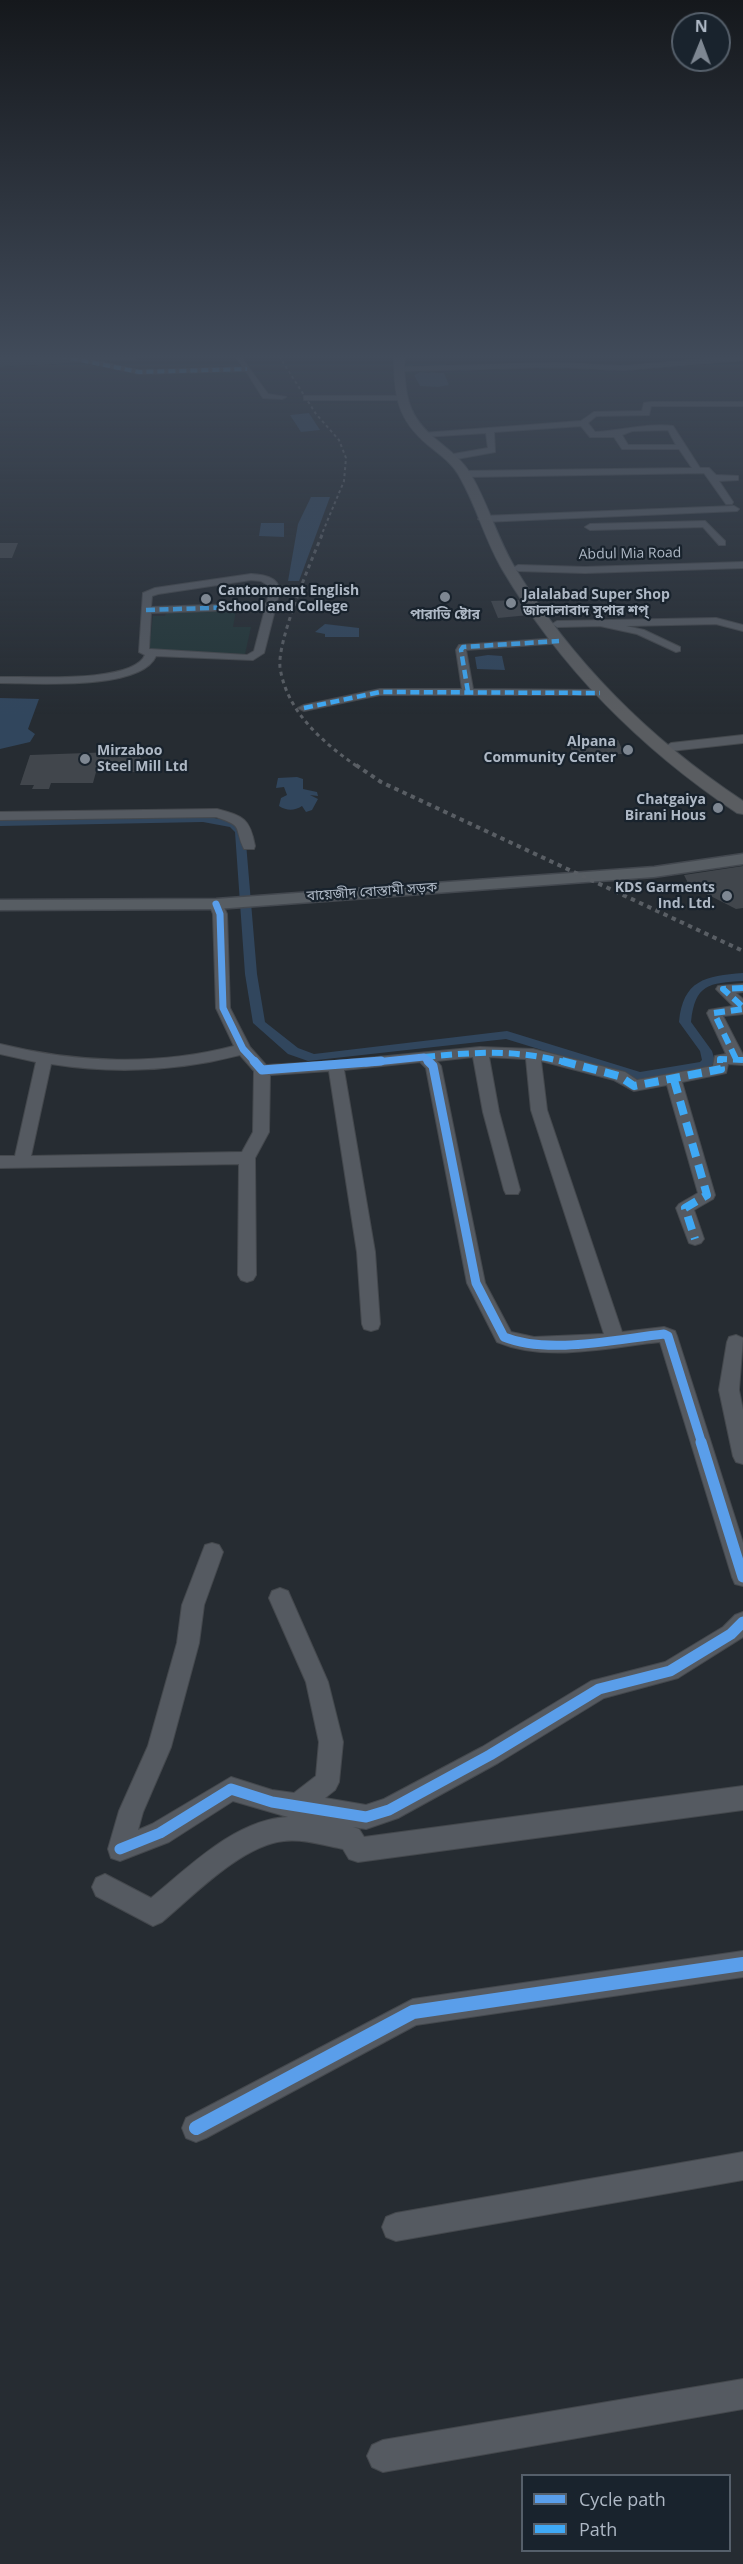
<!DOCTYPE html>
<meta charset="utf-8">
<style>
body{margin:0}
#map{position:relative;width:743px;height:2564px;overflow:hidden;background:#262c32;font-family:"Open Sans",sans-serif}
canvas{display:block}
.legend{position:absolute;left:521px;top:2474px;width:210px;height:78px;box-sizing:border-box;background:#19232d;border:2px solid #555f6a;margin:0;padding:8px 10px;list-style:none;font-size:18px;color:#aeb8c5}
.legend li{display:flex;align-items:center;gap:12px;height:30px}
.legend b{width:30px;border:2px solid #555f6a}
.north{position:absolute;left:671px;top:12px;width:60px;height:60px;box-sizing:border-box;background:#19232d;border:2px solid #555f6a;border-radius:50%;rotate:1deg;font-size:16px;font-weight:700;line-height:24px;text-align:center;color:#aeb8c5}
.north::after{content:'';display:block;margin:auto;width:21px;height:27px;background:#7e8792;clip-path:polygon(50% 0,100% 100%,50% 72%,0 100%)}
</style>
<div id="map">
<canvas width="743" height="2564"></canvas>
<ul class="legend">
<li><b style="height:8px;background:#5a9eea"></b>Cycle path</li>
<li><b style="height:8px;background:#3fa9f5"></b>Path</li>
</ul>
<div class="north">N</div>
</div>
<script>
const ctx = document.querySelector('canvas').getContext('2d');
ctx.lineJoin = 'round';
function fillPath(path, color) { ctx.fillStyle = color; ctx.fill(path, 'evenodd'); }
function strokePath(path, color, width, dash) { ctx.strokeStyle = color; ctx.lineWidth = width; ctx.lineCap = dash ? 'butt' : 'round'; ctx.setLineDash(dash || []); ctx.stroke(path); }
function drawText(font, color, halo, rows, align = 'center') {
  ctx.font = font + ' "Open Sans","Noto Sans Bengali",sans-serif'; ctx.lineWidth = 4.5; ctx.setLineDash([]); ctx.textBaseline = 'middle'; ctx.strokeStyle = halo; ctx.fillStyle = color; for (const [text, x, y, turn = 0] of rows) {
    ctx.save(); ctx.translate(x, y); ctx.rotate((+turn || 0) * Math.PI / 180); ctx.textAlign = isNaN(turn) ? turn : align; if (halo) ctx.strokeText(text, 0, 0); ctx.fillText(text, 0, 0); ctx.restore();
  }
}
const green = new Path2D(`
 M0,356H136V360L0,367Z
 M236,610L233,627H251L245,654L149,652L153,616H165L167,611Z`);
const water = new Path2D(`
 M420,372L444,373L449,385L438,387L420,386L414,375Z
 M309,413L320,430L301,432L290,415Z
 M311,497H330L299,581H288L298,524Z
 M261,523H284V537L259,536Z
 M325,624L359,628V637H325V634L315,632Z
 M488,655L502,656L505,670L477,669L475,657Z
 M0,698L39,699L28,729L35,734L30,742L0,749Z
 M297,777L303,779V789L317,792L318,796L310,795L318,799L312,810L306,812L302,806C294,811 287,811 279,806L281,798L287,795L284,787L276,788L278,778Z`);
const canal = new Path2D(`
 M203,816L237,822L245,831L257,974L265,1022L298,1048L314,1054L507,1031L640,1072L700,1062L702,1060L700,1051L679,1022C683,980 705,976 743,973V981C709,983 695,984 691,1022L712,1051L715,1061L709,1069L704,1070L640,1080L506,1039L308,1061L288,1054L253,1023L245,974L235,832L230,827L203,822L0,826V820Z`);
const building = new Path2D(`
 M0,543H18L12,558H0Z
 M519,600L529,615L498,618L491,601Z
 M618,740L624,754L573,755L569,742Z
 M142,751L138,772H96L93,783H51L49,789H32L34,785H20L30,755Z
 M743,866V908L736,909L689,885L684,875Z`);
const minor = new Path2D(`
 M57,356H73L139,370L243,367L237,359L241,357L268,394L286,397L282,399L263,398L246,371L139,374Z
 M743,356V360L624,370L555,367L405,371L401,369L405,367L555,363L624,366Z
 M307,396H401L405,398L401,400H304V396Z
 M651,402H743V406H651L649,415L596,416L588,423L595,432C621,431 646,423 673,426L700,468H709L716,475L738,476V480L719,481L733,502L732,504H726L704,473L464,477L460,474L464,471L692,468L679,449H622L614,437H590L581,426L494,432L495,452L451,460L447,457L448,455L488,448L486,433L423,437L419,435L423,433L581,421L594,412L642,411L644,403ZM668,430L676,445H628L622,435L632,431Z
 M734,506L739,509L737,511L483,522L478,519L483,516Z
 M705,521L725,541V545H719L703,527L590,530L585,527L590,524Z
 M743,562V568L585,573L518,571L513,568L518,565L585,567Z
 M251,574C263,575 277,576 280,590L264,653L253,660L156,656C141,691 34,683 0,683V677C28,676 133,684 145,655L139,652L143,593L155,588ZM251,580L261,581L269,586L267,603L151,607L152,596L158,594ZM265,609L254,651L247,655L149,649L151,613Z
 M716,618L743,625V631L716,624L626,626L644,630L680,647V651L676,652L637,634L600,626L557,627L552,624L557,621Z
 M559,638L563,639V643L466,650L473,689L600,690L604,691V695H380L304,711L298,708L304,705L380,689H462L456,650L459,645Z
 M743,735V743L671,751L665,747L671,743Z
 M217,809C244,816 250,819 255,846L254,849H244C233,826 245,827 216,817L0,820V812Z
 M216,900L221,901L227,914L230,1008L250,1047L266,1065L336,1061L480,1047L533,1049L625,1072L637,1080L713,1066L715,1056L726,1054L707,1013L709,1010L733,1006L716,989L718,986L743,984V992L736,993L743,999V1014L723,1016L743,1055V1065L728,1064L726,1073L682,1082L715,1195L713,1199L694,1210L704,1239L701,1243L695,1245L689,1243L676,1208L679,1204L698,1193L667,1085L634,1091L614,1080L541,1061L547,1110L622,1332L664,1327L675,1331L677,1336L743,1543V1586L735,1584L732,1577L660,1342C609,1347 547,1363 497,1342L467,1283L426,1068L420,1062L344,1070L375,1252L380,1324L378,1329L371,1331L364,1329L362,1324L357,1252L329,1071L270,1075L269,1132L255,1158L256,1275L253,1280L247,1282L241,1280L238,1275L239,1164L0,1168V1156H15L36,1062L0,1054V1044C76,1063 158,1066 234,1046L216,1008L213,914L209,904ZM240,1055L254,1071L253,1132L242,1152L31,1156L51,1064C113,1074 179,1071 240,1055ZM473,1057L483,1112L504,1190L506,1194H518L520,1190L499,1112L489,1057L526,1059L531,1110L604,1334L534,1337L511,1332L485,1283L441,1066L437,1061Z
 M736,1335L743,1338L739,1390L743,1410V1464L736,1462L733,1456L719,1390L727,1342L729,1337Z
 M212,1543L219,1545L223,1552L204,1605L199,1643L171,1747L143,1812L138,1830L152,1824L231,1777L272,1790L294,1793L316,1776L319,1742L306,1682L269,1598L272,1591L280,1588L288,1591L328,1682L343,1742L339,1782L335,1790L325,1798L366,1805L384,1799L482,1747L591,1681L665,1662L723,1627L735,1615L743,1612V1637L678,1678L604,1698L498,1763L398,1818L366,1829L353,1827L359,1829L364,1837L743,1786V1810L358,1862L349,1859L343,1849C323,1845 304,1839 284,1841C242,1845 193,1896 162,1922L153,1926L96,1896L92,1887L96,1878L105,1874L151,1898C189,1867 236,1819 288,1817L233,1801L169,1842L120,1861L111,1858L108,1849L119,1811L148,1746L177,1643L182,1605L205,1545Z
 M743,1951V1977L416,2025L206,2138L196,2142L186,2138L182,2128L186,2118L413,1999Z
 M743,2152V2180L396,2241L386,2237L382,2227L386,2217L396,2213Z
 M743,2379V2409L383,2472L372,2467L367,2456L372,2445L383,2440Z`);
const major = new Path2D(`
 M743,854V864L654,877L216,909L0,910V900L216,899L654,867Z`);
const highway = new Path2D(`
 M394,356H404C405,394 406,416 438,441C450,451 462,460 470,473C488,503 497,538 515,568C573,663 651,740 743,801V814L737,813C640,748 561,669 502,569C484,538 476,504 458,474C451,462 439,454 428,445C397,419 394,396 394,356Z`);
const railFar2 = new Path2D(`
 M279,356L316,414L339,440L346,458L344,481L321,536`);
const railFar1 = new Path2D(`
 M322,535C311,561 277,641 280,667C286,711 323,743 358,767`);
const rail = new Path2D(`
 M356,765L381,782L743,951`);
const quietFar3 = new Path2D(`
 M60,356L139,372L247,369`);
const quietFar2 = new Path2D(`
 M146,610L271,606
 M468,692L461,650L463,647L559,641
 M304,708L380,692L600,693`);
const quietFar1 = new Path2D(`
 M743,988L723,989L743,1007
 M424,1057C477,1052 515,1049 568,1063
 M736,1059L714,1013L743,1009
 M720,1063V1059L743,1060`);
const quiet = new Path2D(`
 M562,1061L619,1076L634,1086L721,1069L720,1061
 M674,1080L707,1195L685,1208L695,1239`);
const cyclewayFar3 = new Path2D(`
 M216,904L220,914L223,1008L243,1049L256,1063
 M366,1063L424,1057L430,1063`);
const cyclewayFar2 = new Path2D(`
 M254,1061L262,1070L381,1061
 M428,1061L433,1066L476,1283L504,1337C548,1355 617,1339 664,1334L668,1336L702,1444`);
const cyclewayFar1 = new Path2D(`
 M701,1442L743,1577
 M120,1849L160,1833L231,1789L272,1802L366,1817L389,1810L490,1755L599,1689L670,1671L731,1634L743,1622`);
const cycleway = new Path2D(`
 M196,2128L413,2012L743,1964`);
const markers = [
 [445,597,6,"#7e8792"],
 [206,599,6,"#7e8792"],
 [511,603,6,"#7e8792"],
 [628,750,6,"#7e8792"],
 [85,759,6,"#7e8792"],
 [718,808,6,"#7e8792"],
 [727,896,6,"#7e8792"]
];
const farStreetnames = [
 ["Abdul Mia Road",630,554,-1],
 ["বায়েজীদ বোস্তামী সড়ক",372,892,-4]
];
const farPoinames = [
 ["Cantonment English",218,591],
 ["School and College",218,607],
 ["Jalalabad Super Shop",523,595],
 ["জালালাবাদ সুপার শপ্",523,611],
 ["পারাভি ষ্টোর",445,615,"center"],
 ["Alpana",616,742,"right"],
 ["Community Center",616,758,"right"],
 ["Mirzaboo",97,751],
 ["Steel Mill Ltd",97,767],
 ["Chatgaiya",706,800,"right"],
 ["Birani Hous",706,816,"right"],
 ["KDS Garments",715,888,"right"],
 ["Ind. Ltd.",715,904,"right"]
];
fillPath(green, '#233638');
fillPath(water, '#31465d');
fillPath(canal, '#31465d');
fillPath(building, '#41464c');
strokePath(minor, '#44484d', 2);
strokePath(major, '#43484f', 3);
strokePath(highway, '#42484e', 2);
fillPath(minor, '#555a61');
fillPath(major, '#575d63');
fillPath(highway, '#5a5d61');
strokePath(railFar2, '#595e64', 2, [3, 3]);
strokePath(railFar1, '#595e64', 3, [4, 4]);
strokePath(rail, '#595e64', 4, [4.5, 4.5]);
strokePath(quietFar3, '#3fa9f5', 4, [7, 4]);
strokePath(quietFar2, '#3fa9f5', 4.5, [9, 4.5]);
strokePath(quietFar1, '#3fa9f5', 6, [11, 6]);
strokePath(quiet, '#3fa9f5', 8, [14, 8]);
strokePath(cyclewayFar3, '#5a9eea', 7);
strokePath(cyclewayFar2, '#5a9eea', 9);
strokePath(cyclewayFar1, '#5a9eea', 11);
strokePath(cycleway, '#5a9eea', 14);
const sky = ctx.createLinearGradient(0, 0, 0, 715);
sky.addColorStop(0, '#15181c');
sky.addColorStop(0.5, '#414b5a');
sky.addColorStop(1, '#414b5a00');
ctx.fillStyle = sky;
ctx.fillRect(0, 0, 743, 715);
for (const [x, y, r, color] of markers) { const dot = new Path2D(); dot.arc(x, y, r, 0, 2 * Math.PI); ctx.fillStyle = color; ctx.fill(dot); strokePath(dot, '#19232d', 2); }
drawText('14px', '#aeb8c5', '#19232d', farStreetnames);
drawText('bold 14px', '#aeb8c5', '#19232d', farPoinames, 'left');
</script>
